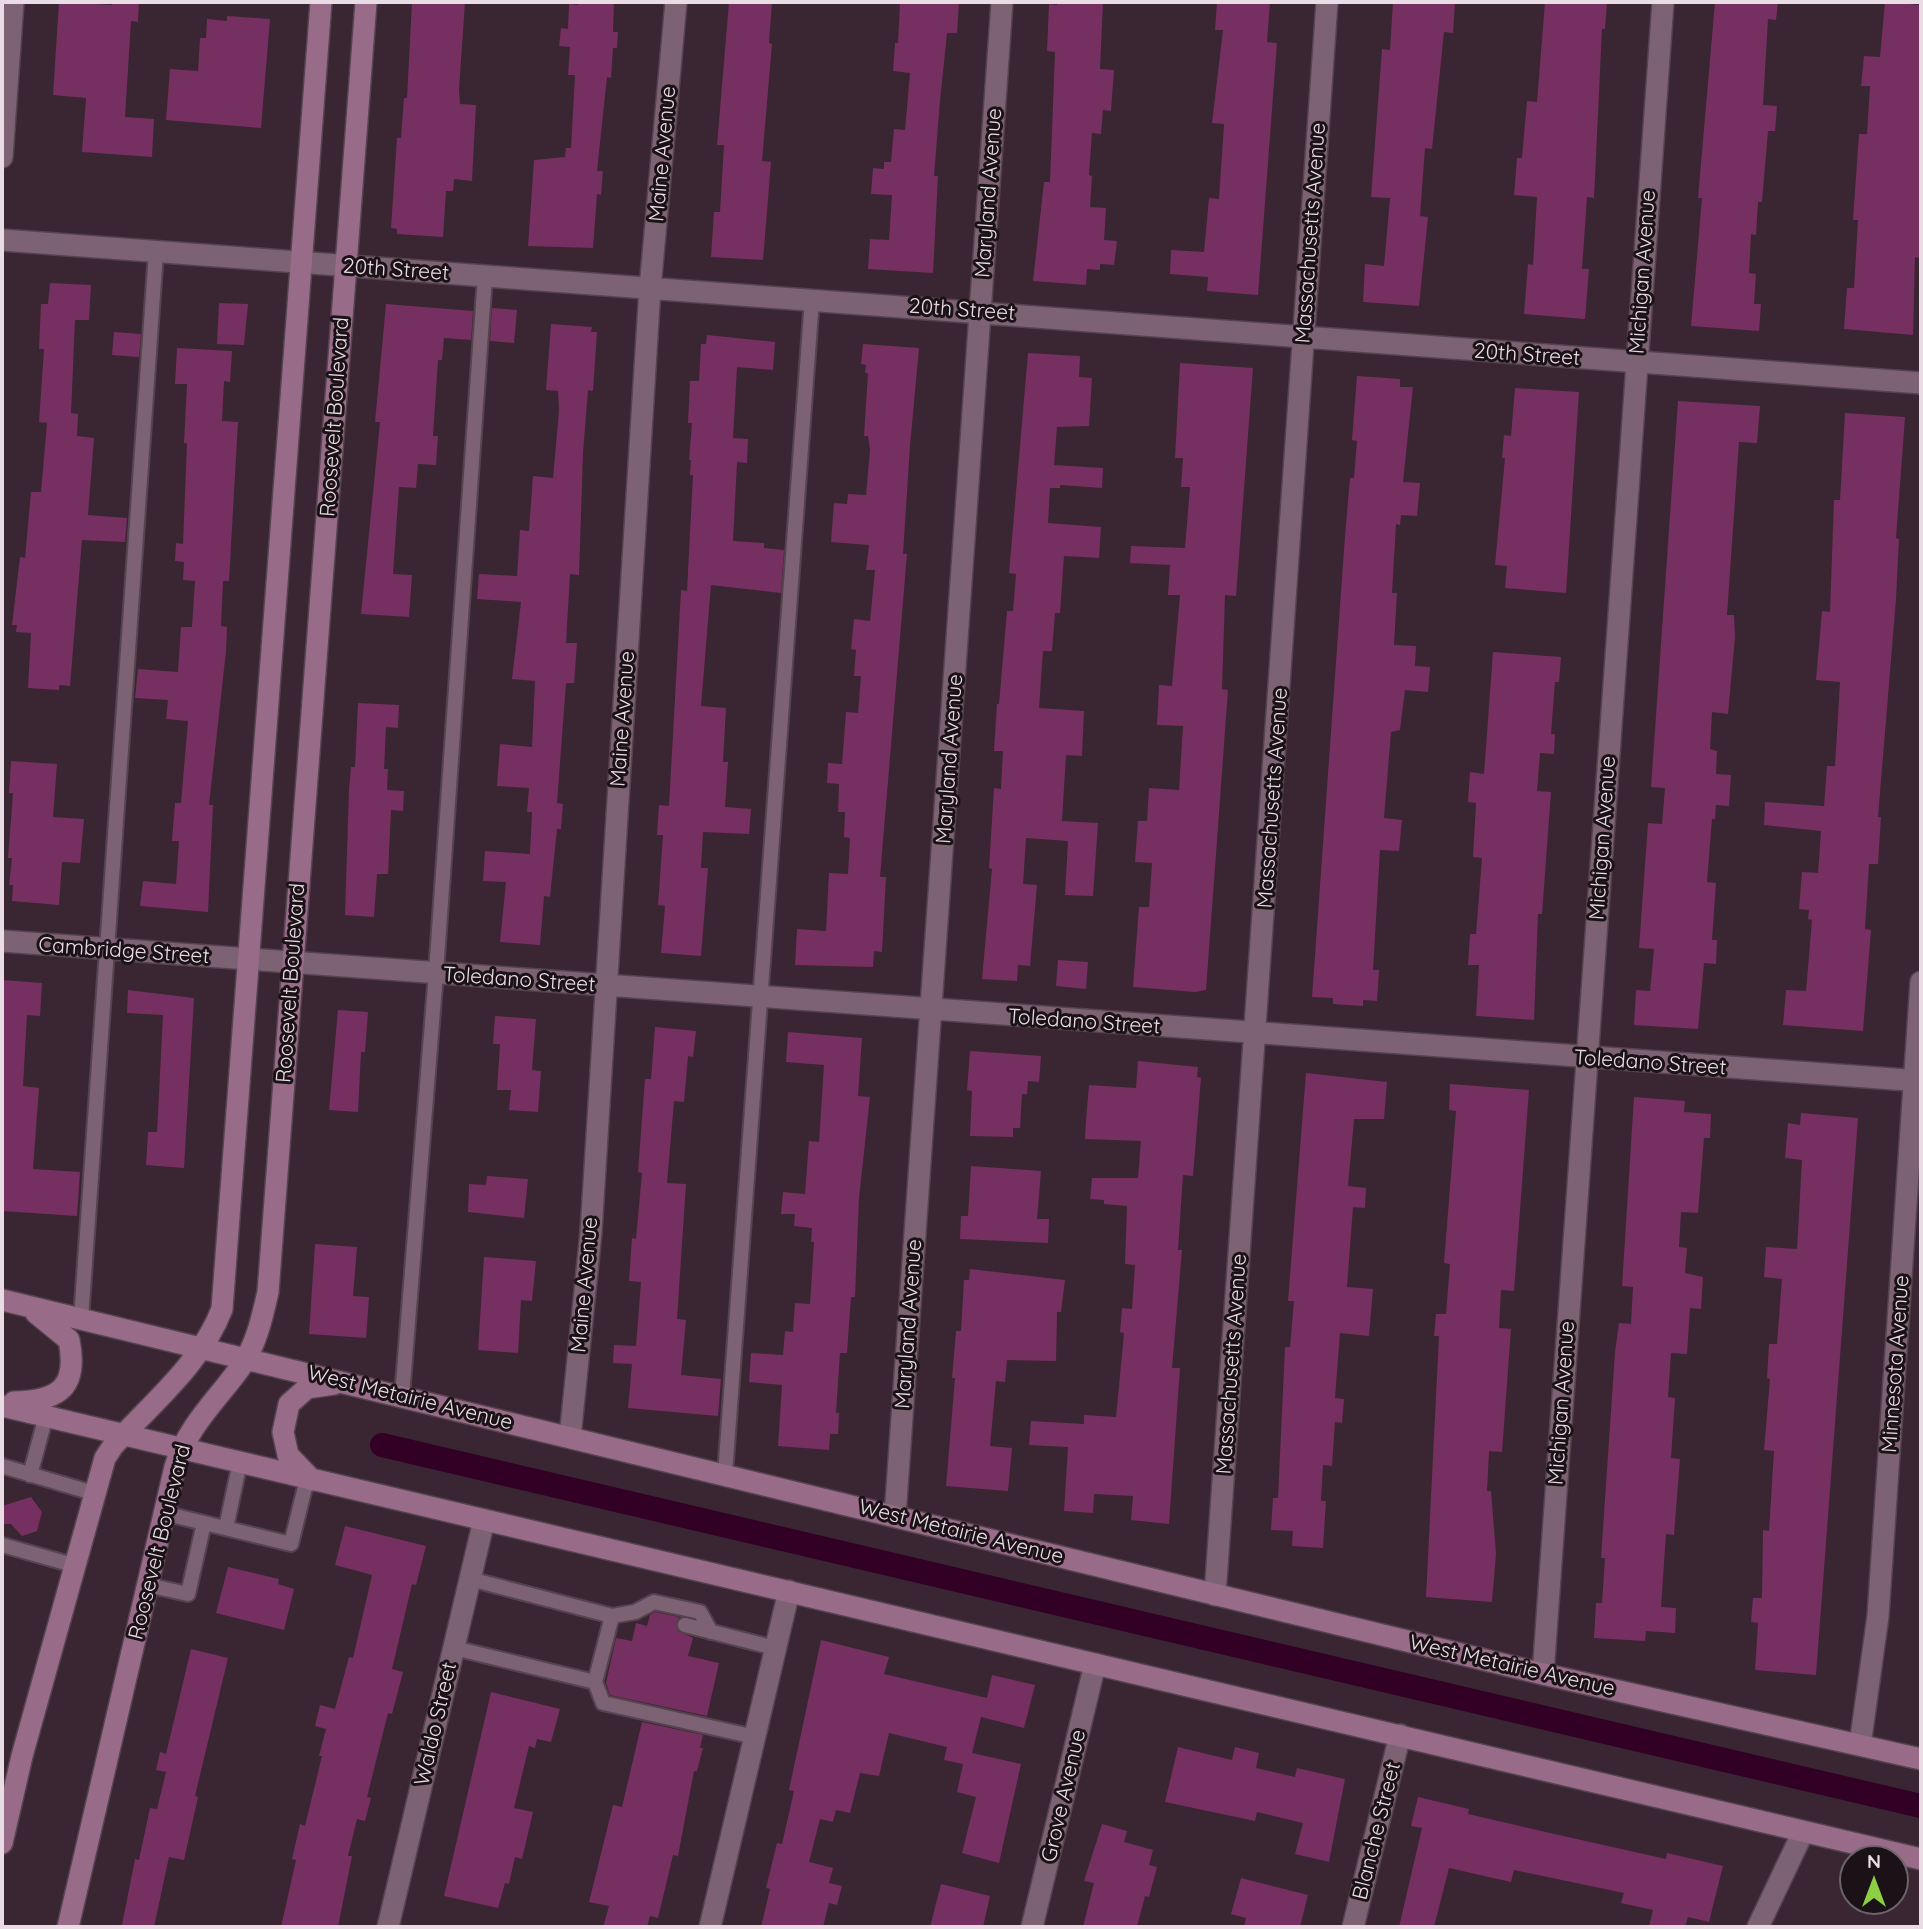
<!DOCTYPE html>
<style>
body{margin:0}
#map{position:relative;width:1923px;height:1929px;overflow:hidden;background:#3a2533;font-family:Quicksand,sans-serif}
canvas{display:block}
.frame{position:absolute;inset:0;border:4px solid #eadce4;pointer-events:none}
.north{position:absolute;left:1839px;top:1845px;width:70px;height:70px;box-sizing:border-box;background:#1b1218;border:2px solid #6e636a;border-radius:50%;rotate:0deg;font-size:19px;font-weight:700;line-height:28px;text-align:center;color:#eadce4}
.north::after{content:'';display:block;margin:auto;width:24px;height:32px;background:#8ece43;clip-path:polygon(50% 0,100% 100%,50% 72%,0 100%)}
</style>
<div id="map">
<canvas width="1923" height="1929"></canvas>
<div class="frame"></div>
<div class="north">N</div>
</div>
<script>
const ctx = document.querySelector('canvas').getContext('2d');
ctx.lineJoin = 'round';
function strokePath(path, color, width, dash) { ctx.strokeStyle = color; ctx.lineWidth = width; ctx.lineCap = dash ? 'butt' : 'round'; ctx.setLineDash(dash || []); ctx.stroke(path); }
function fillPath(path, color) { ctx.fillStyle = color; ctx.fill(path, 'evenodd'); }
function drawText(font, color, halo, rows, align = 'center') {
  ctx.font = font + ' Quicksand,sans-serif'; ctx.lineWidth = 6; ctx.setLineDash([]); ctx.textBaseline = 'middle'; ctx.strokeStyle = halo; ctx.fillStyle = color; for (const [text, x, y, turn = 0] of rows) {
    ctx.save(); ctx.translate(x, y); ctx.rotate((+turn || 0) * Math.PI / 180); ctx.textAlign = isNaN(turn) ? turn : align; if (halo) ctx.strokeText(text, 0, 0); ctx.fillText(text, 0, 0); ctx.restore();
  }
}
const canal = new Path2D(`
 M382,1445L1921,1806`);
const building = new Path2D(`
 M59,2L112,5V2H139L138,22L131,21L125,117L154,119L152,157L82,152L86,98L53,95Z
 M412,2H465L459,90L460,104L476,105L472,181L454,179L453,191H446L443,237L397,234V229L391,228L397,138H401L404,98H407Z
 M578,2H614L613,32H618L617,48H613L611,78L607,77L597,171H603L601,195L597,194L593,248L528,246L534,160L565,157L566,148H571L575,75H568L570,47L559,46L561,28L568,29L569,4L578,5Z
 M729,2H772L769,43L772,44L762,161L771,162L763,260L711,257L714,212H720L724,145H717Z
 M900,2H959L957,33H947L940,101L934,176H938L933,273L868,269L870,239L889,240L892,195L871,194L873,168L884,169V162H891L894,129L905,130L910,73L893,71L895,43H898Z
 M1057,2H1103L1100,69L1114,70L1111,111L1103,110L1101,134L1092,133L1089,175L1092,176L1090,207L1106,208L1104,240L1117,241L1114,265L1100,264V270L1087,269L1086,285L1033,281L1044,182H1050L1055,52L1047,51L1049,4L1057,5Z
 M1217,2H1270L1267,42L1277,43L1258,295L1207,291L1208,277L1170,274L1171,250L1204,252L1209,198L1219,199L1224,124L1212,123L1223,30H1215Z
 M1393,2H1455L1453,33L1444,32L1432,149L1425,148L1420,216L1428,217L1419,306L1363,302L1365,264L1384,266L1390,198L1371,197L1382,49L1390,50Z
 M1545,2H1607L1605,29H1602L1594,198L1587,197L1582,269H1589L1585,319L1524,314L1528,264L1533,265L1537,197L1514,195L1517,158H1522L1527,101L1537,102Z
 M1715,2H1778L1776,20L1768,19L1763,105L1777,106L1775,131H1768L1762,202H1758L1756,235L1751,234L1749,273L1756,274L1754,304H1761L1759,331L1691,326L1702,198H1698Z
 M1885,2L1921,5V240L1920,258L1915,257L1913,335L1844,329L1847,288H1854L1858,220H1853L1859,134H1867L1870,86H1861L1864,56L1880,57Z
 M227,16L270,19L261,128L166,120L170,69L198,71L200,38H206L207,19L227,21Z
 M50,283L91,285L89,320H75L71,413L78,414L77,436L94,438L88,515L127,518L125,542L82,540L70,686L59,685V690L28,688L31,633L16,632L17,625H12L20,557L25,558L31,492H41L47,423L39,422L44,349H39L41,304H48Z
 M219,303L248,304L244,345L217,344Z
 M386,304L473,311L471,340L444,338L442,360H438L433,436H438L436,465L418,464L416,488L399,487L393,574L412,575L409,617L361,614L380,422H375Z
 M492,308L517,310L514,343L490,341Z
 M551,324L592,327L591,332H597L593,391L588,390L583,453L579,575L570,574L566,643H577L574,683H566L557,803L563,804L561,829H557L550,897L544,896L540,945L500,942L506,882L483,881L485,851L530,854L532,812H527L529,788L497,786L500,744L532,747L535,681L512,679L521,602L477,599L479,574L517,576L520,530L529,531L533,476L553,478L559,411L558,391L546,390Z
 M114,332L141,334L139,357L112,355Z
 M707,335L775,342L773,370L737,367L733,438L748,439L747,463L737,462L733,541L764,543V548L784,550L781,593L711,585L701,706L726,708L723,762H728L725,807L751,809L749,834L703,832L701,868H708L701,956L661,953L665,906L658,905L663,835H657L659,805L669,806L681,590L687,591L693,475H690L691,460H689L692,423H688L690,381H699L701,344H706Z
 M863,344L919,348L910,446L903,554H907L880,877H886L882,952L874,951L873,967L795,965L797,929L826,931L829,873L848,874L850,838L844,837L845,812H838L839,784L827,783L828,763L842,764L846,712L858,713L861,676H854L856,650L851,649L854,619L870,621L875,570H866L869,545L831,542L834,503L847,504L848,494L866,495L870,450L868,436H864L868,373H865L866,365L861,364Z
 M177,348L232,351L230,382L224,381L222,421L238,422L229,581H223L221,626L227,627L226,651L209,805H213L208,912L140,906L143,881L176,884L179,841H172L175,803H181L188,721L166,719L168,700L135,698L138,669L178,672L181,627H192L195,581L183,580L184,562L175,561L176,543L183,544L187,443H184L187,384H175Z
 M1028,353L1080,356L1079,377L1092,378L1089,426L1057,427L1054,465L1103,468L1102,488L1060,485V488H1050L1048,523L1101,527L1099,558L1064,556L1060,613H1055L1052,651H1043L1039,708L1084,711L1082,756L1066,755L1062,821L1098,823L1093,896L1065,895L1068,841L1026,838L1023,884L1037,885L1030,966L1018,965L1017,981L982,979L992,869L989,868L994,788L1001,789L1003,751H994L997,704H999L1007,611H1013L1016,574L1009,573Z
 M1180,363L1253,368L1236,596L1225,595L1222,689L1228,690L1206,990L1195,992L1133,987L1139,907H1149L1152,863L1135,862L1138,821H1147L1149,788L1179,790L1183,726L1157,725L1159,685L1172,686L1180,595H1168L1170,565L1130,563L1131,546L1185,548L1190,487H1181L1183,458H1175Z
 M1357,376L1400,379V387H1413L1403,482L1420,483L1417,516L1401,515L1400,525L1396,524L1392,593H1397L1394,645L1416,646L1415,666L1430,667L1428,692L1405,690L1400,730L1391,732L1384,818L1402,820L1399,851L1380,850L1373,970H1379L1377,1001L1363,1000V1006L1333,1004V998L1312,997L1345,536L1350,478H1354L1357,441L1352,440Z
 M1515,388L1579,392L1566,593L1505,588L1507,566L1495,565L1505,458H1502L1504,435L1511,436Z
 M1678,401L1760,406L1757,443L1739,442L1727,615H1734L1735,637L1728,714L1712,712L1710,749L1717,751L1716,774L1731,775L1729,806L1716,805L1715,819H1712L1707,882L1716,883L1712,940H1717L1716,964L1704,963L1698,1029L1634,1025L1636,990L1650,991L1654,949L1639,948L1648,823L1662,824L1665,788L1651,787Z
 M1845,413L1905,417L1896,538L1899,539L1896,599L1878,817H1881L1878,864H1869L1865,929L1871,930L1863,1031L1783,1025L1786,990L1806,991L1812,920L1808,919L1809,910L1799,909L1802,872L1818,873L1821,831L1764,825L1765,802L1824,806L1827,766H1835L1840,682L1816,680L1822,611L1830,612L1834,500H1840Z
 M1493,652L1561,657L1559,682H1555L1551,734H1555L1554,754L1540,753L1537,791L1551,792L1542,914H1538L1534,1020L1476,1016L1479,965H1468L1470,934H1476L1482,858L1473,857L1476,803L1468,802L1470,772L1484,774Z
 M358,703L399,705L398,728L386,727L384,769H388L387,790L404,791L403,811L391,810L388,874H377L374,917L345,915L349,789L351,767H355Z
 M11,761L57,764L53,817L84,819L80,863L62,862L59,905L12,901L13,885H9L12,858H8L13,793H9Z
 M1058,960L1088,962L1086,989L1056,986Z
 M2,980L42,983L40,1016L27,1015L23,1086L39,1088L33,1169L80,1172L77,1216L2,1211Z
 M128,990L194,998L184,1168L146,1165L148,1132H157L163,1015L127,1013Z
 M338,1010L368,1012L365,1052H361L358,1112L329,1110Z
 M495,1016L536,1019L532,1070L541,1071L538,1112L509,1110L511,1090H497L500,1044H493Z
 M655,1027L696,1031L693,1057L688,1056L684,1102L674,1101L667,1183L686,1184L677,1319L686,1320L681,1375L721,1379L718,1416L628,1408L632,1364L613,1363L614,1345L636,1346L641,1282L629,1281L632,1238L636,1239L642,1173L638,1172L645,1079H651Z
 M788,1032L862,1038L858,1096L870,1097L859,1198L855,1297H851L847,1353H840L836,1413H839L838,1434H830L829,1450L778,1446L782,1385L749,1382L751,1353L783,1355L785,1331L793,1332L795,1303L810,1304L814,1242H811L812,1228L794,1226L795,1214H781L783,1192L805,1194L809,1141L819,1142L824,1065L786,1062Z
 M970,1051L1041,1056L1039,1082L1028,1081L1027,1094H1022L1020,1128H1013V1137L970,1136L972,1091L967,1090Z
 M1138,1061L1198,1067L1197,1077L1201,1078L1193,1176L1183,1175L1178,1250H1182L1172,1368H1180L1169,1524L1131,1520L1133,1496L1094,1494L1093,1513L1064,1511L1068,1447L1029,1445L1031,1421L1084,1424V1415L1116,1417L1124,1333L1120,1332L1122,1308L1132,1309L1135,1265L1125,1264L1127,1206L1104,1204V1200L1090,1199L1092,1178H1138L1141,1141L1085,1139L1086,1120L1089,1085L1136,1088Z
 M1306,1073L1387,1082L1384,1119H1354L1348,1186L1366,1188L1365,1208L1353,1207L1347,1287L1373,1289L1369,1336L1340,1333L1335,1398L1344,1399L1342,1423L1335,1422L1332,1466L1323,1465L1321,1501H1326L1323,1548L1292,1546L1293,1531L1271,1530L1273,1498H1278L1285,1347H1290L1294,1301H1288Z
 M1450,1084L1529,1090L1514,1291L1501,1290L1499,1328L1511,1329L1502,1452L1489,1451L1487,1491H1491L1496,1554L1492,1602L1426,1597L1439,1336H1434L1436,1314H1446L1450,1264L1444,1263L1456,1111L1449,1110Z
 M1634,1097L1685,1101L1684,1112L1711,1114L1710,1138H1704L1698,1213L1681,1212L1679,1247L1687,1248L1685,1273L1703,1277L1701,1309L1690,1308L1687,1354L1671,1353L1668,1397L1675,1398L1671,1458L1680,1459L1674,1535L1666,1534L1661,1607L1676,1608L1675,1633L1646,1631L1645,1641L1594,1638L1596,1603H1602L1605,1558H1601L1615,1352L1619,1323L1631,1324L1633,1287L1622,1286Z
 M1801,1113L1858,1118L1816,1675L1755,1670L1758,1623L1751,1622L1753,1598H1762L1763,1530L1769,1531L1774,1451L1764,1450L1770,1379L1767,1378L1769,1344H1777L1782,1279L1764,1277L1766,1247L1797,1249L1802,1160L1785,1158L1788,1123L1800,1125Z
 M971,1166L1041,1171L1037,1219H1049L1048,1243L960,1239L961,1216H968Z
 M487,1176L528,1179L524,1218L468,1212L469,1184L486,1185Z
 M315,1244L357,1247L353,1296L369,1297L366,1338L309,1334Z
 M484,1257L536,1261L532,1301L521,1300L518,1353L478,1350Z
 M970,1269L1065,1280L1061,1312H1057L1056,1361L1007,1360L1005,1382L996,1381L990,1446L1012,1448L1008,1491L946,1486L955,1378H952L956,1331H961L964,1280H969Z
 M31,1497L42,1512L37,1531L22,1536L11,1524H2V1506Z
 M345,1526L426,1546L416,1585L412,1584L392,1669L403,1672L392,1714L388,1713L367,1797L371,1798L365,1821L357,1819L348,1856H352L338,1927H281L296,1860L292,1859L300,1824L305,1826L322,1756H319L326,1729L315,1726L320,1705L335,1709L349,1657L353,1658L372,1575L335,1565Z
 M228,1567L279,1579L278,1584L294,1589L284,1630L216,1613Z
 M655,1612L679,1617L676,1623L678,1631L693,1638L688,1656L719,1663L707,1716L610,1695L606,1683L616,1638L632,1641L636,1623L647,1626L650,1615Z
 M821,1640L889,1657L884,1674L987,1698L992,1675L1035,1685L1024,1728L981,1717L972,1753L1021,1764L999,1863L962,1853L976,1797L957,1792L963,1764L944,1760L947,1747L889,1733L879,1776L860,1773L850,1813L836,1810L833,1822L820,1819L809,1862L833,1868L829,1883L842,1886L837,1905L829,1903L823,1927H761L770,1889L766,1888L777,1843L782,1844L794,1791L789,1790Z
 M191,1649L228,1658L195,1796L198,1797L184,1860L169,1857L154,1927L122,1925L135,1859L139,1860L150,1808L157,1809L166,1772L156,1770L160,1752L166,1754Z
 M491,1692L560,1709L551,1742L537,1739L535,1748L529,1746L514,1808L533,1812L522,1859L515,1857L509,1884L505,1883L498,1908L444,1896Z
 M642,1722L703,1735L700,1748H703L697,1771H694L678,1856L673,1855L658,1918L650,1916L647,1927H603L609,1906L589,1902L613,1805L622,1807Z
 M1178,1747L1232,1760L1235,1747L1259,1753L1256,1768L1295,1777L1297,1768L1345,1779L1329,1862L1295,1854L1303,1823L1257,1812L1255,1821L1165,1802Z
 M1418,1797L1469,1809L1468,1814L1550,1833L1666,1859L1667,1853L1723,1866L1709,1922L1688,1917L1685,1927H1649L1653,1910L1621,1903L1624,1893L1514,1870L1511,1882L1449,1868L1434,1927H1399L1422,1828L1411,1826Z
 M1102,1824L1127,1831L1124,1842L1153,1850L1149,1865L1157,1867L1149,1897L1145,1896L1137,1927H1083L1094,1883L1084,1881Z
 M1241,1878L1308,1895L1300,1927H1244L1246,1918L1231,1914Z
 M941,1884L990,1896L983,1927H930Z`);
const lane = new Path2D(`
 M81,1319L156,252
 M402,1396L436,973L485,276
 M2,1466L93,1493
 M725,1474L812,299
 M30,1475L46,1416
 M163,1513L291,1544L307,1479
 M226,1528L240,1462
 M2,1545L73,1565
 M470,1579L612,1616L635,1612L654,1602L700,1612L711,1632
 M147,1585L188,1594L204,1523
 M612,1616L595,1682L603,1703L755,1737
 M685,1625L775,1648
 M454,1648L595,1682`);
const street = new Path2D(`
 M2,157L13,2
 M2,240L1921,383
 M2,941L1921,1081
 M570,1437L591,1232L650,288L676,2
 M895,1516L1002,2
 M1215,1595L1327,2
 M1543,1674L1663,2
 M1860,1745L1878,1616L1921,982
 M388,1927L484,1520
 M710,1927L789,1591
 M1032,1927L1095,1664
 M1353,1927L1400,1735
 M1758,1927L1803,1832`);
const secondary = new Path2D(`
 M2,1300L1543,1674L1921,1759
 M14,1402C61,1401 78,1386 69,1340L36,1313
 M2,1406L1921,1859
 M312,1480L288,1455L283,1432L289,1404L307,1388L334,1384
 M2,1843L22,1756L105,1458L113,1446C152,1403 201,1364 222,1309L321,2
 M68,1927L175,1467C187,1427 216,1401 240,1368C256,1346 262,1318 268,1292L366,2`);
const streetNames = [
 ["Maine Avenue",663,154,-85],
 ["Maryland Avenue",989,193,-86],
 ["Massachusetts Avenue",1311,233,-86],
 ["20th Street",396,270,4],
 ["Michigan Avenue",1643,272,-86],
 ["20th Street",962,310,4],
 ["20th Street",1527,355,4],
 ["Roosevelt Boulevard",335,417,-86],
 ["Maine Avenue",623,719,-86],
 ["Maryland Avenue",950,759,-86],
 ["Massachusetts Avenue",1273,798,-86],
 ["Michigan Avenue",1603,838,-86],
 ["Cambridge Street",124,951,4],
 ["Toledano Street",519,980,4],
 ["Roosevelt Boulevard",291,983,-86],
 ["Toledano Street",1084,1022,4],
 ["Toledano Street",1650,1063,4],
 ["Maine Avenue",585,1285,-85],
 ["Maryland Avenue",909,1324,-86],
 ["Massachusetts Avenue",1232,1364,-86],
 ["Minnesota Avenue",1896,1364,-86],
 ["West Metairie Avenue",410,1398,14],
 ["Michigan Avenue",1562,1403,-86],
 ["West Metairie Avenue",961,1532,14],
 ["Roosevelt Boulevard",160,1542,-76],
 ["West Metairie Avenue",1512,1666,13],
 ["Waldo Street",436,1724,-77],
 ["Grove Avenue",1064,1796,-77],
 ["Blanche Street",1377,1831,-76]
];
strokePath(canal, '#310024', 24);
fillPath(building, '#762f61');
strokePath(lane, '#55434f', 18);
strokePath(street, '#55434f', 24);
strokePath(secondary, '#55434f', 24);
strokePath(lane, '#7c6272', 14);
strokePath(street, '#7c6272', 21);
strokePath(secondary, '#986c88', 21);
drawText('21px', '#eadce4', '#1b1218', streetNames);
</script>
